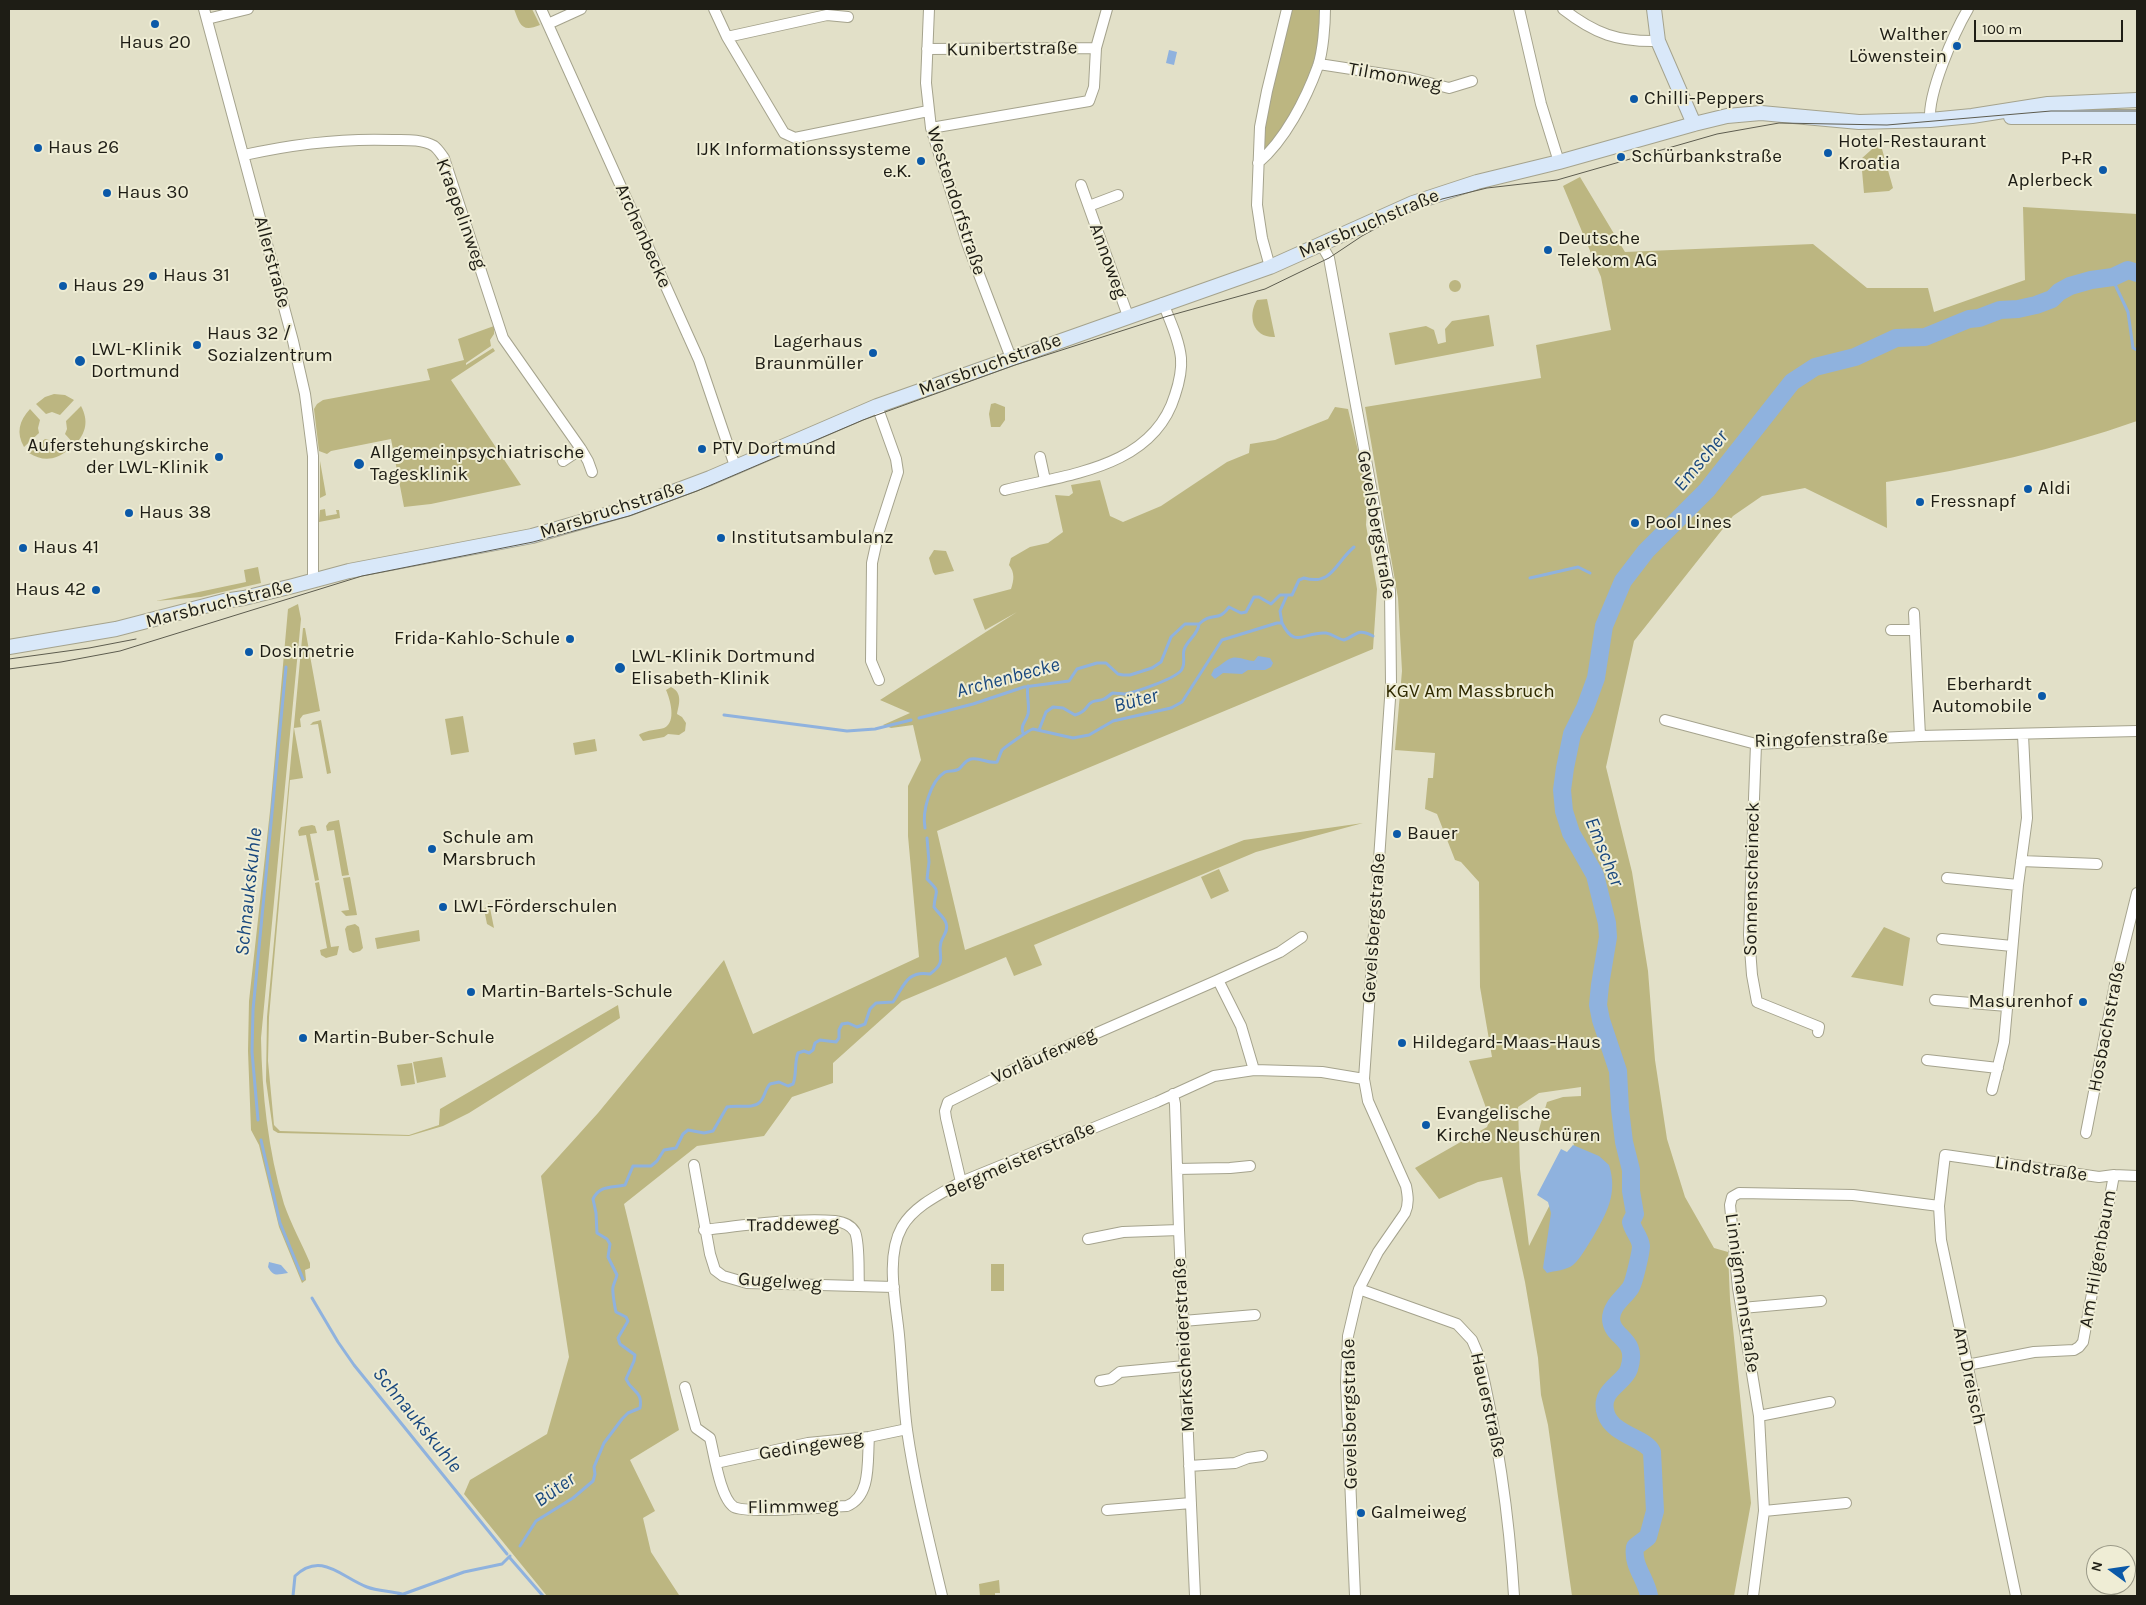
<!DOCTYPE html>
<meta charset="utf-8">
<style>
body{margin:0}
#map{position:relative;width:2146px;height:1605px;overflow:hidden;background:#e2e0c8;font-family:Karla,sans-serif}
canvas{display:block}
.frame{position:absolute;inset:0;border:10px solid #1e1d15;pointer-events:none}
.north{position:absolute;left:2086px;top:1545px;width:50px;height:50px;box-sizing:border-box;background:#efedd5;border:1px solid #9b9a88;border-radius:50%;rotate:284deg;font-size:14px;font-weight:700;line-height:20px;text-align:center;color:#1e1d15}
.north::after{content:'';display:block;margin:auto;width:18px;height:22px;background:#0b59a8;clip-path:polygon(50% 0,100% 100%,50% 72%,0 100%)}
.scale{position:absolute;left:1974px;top:20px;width:149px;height:22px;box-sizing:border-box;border:2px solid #1e1d15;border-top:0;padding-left:6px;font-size:15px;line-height:18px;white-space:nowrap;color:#1e1d15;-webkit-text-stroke:4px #efedd5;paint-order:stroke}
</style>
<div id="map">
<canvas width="2146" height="1605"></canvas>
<div class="frame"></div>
<div class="north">N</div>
<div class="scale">100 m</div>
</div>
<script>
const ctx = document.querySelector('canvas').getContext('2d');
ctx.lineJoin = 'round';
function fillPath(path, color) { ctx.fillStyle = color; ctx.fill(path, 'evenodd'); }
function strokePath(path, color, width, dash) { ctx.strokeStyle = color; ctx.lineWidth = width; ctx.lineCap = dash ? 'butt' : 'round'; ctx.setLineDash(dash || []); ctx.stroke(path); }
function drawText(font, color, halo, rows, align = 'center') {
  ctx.font = font + ' Karla,sans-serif'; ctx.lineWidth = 4; ctx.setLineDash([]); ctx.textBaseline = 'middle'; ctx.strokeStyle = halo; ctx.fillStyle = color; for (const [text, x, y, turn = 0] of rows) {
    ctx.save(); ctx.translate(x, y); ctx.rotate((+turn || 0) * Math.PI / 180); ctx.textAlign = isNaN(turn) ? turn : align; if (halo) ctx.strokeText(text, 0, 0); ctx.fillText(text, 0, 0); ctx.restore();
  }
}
const green = new Path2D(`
 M514,9H532L540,25C521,33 520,24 514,9Z
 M1292,9H1322C1320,27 1319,45 1314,63C1309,84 1282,137 1265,150C1256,139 1286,27 1292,9Z
 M1880,142L1893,188L1889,191L1864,193L1861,159Z
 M1580,177L1625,252L1813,244L1867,288H1928L1934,312L2025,280L2023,207L2137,214V421C2057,449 1971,469 1886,482L1887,528L1805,488L1762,496L1733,516L1634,641L1606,767L1632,872L1648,971L1655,1060L1667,1139L1685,1197L1714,1248L1728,1252L1730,1299L1751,1503L1734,1596H1572L1548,1425L1541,1395L1538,1358L1525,1282L1502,1177L1478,1182L1439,1199L1415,1168L1487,1127L1490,1119L1469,1061L1492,1057L1480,987L1479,882L1461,862L1455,860L1437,814L1425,809L1428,778H1433L1435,753L1395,750L1402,671L1398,598L1365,407L1541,378L1536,345L1611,330L1601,277L1563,186ZM1581,1087V1096L1563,1097L1547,1102L1537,1136L1543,1139L1572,1138L1576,1153L1529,1246L1520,1169L1518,1107L1539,1093Z
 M1449 286a6 6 0 1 1 12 0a6 6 0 1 1-12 0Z
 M1267,299L1275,337C1253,338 1247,316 1257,300Z
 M1489,315L1494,346L1395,365L1389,333L1426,326L1434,330L1438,344L1446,342L1445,329L1452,321Z
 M494,326V334L490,340L491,346L466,363V365L493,348L495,351L451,380L521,485L431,504L404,507L391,439L331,451L327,454L319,451L314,409L317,404L323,400L430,380L427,369L464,360L458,339Z
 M54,394L65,395L74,400L60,415L52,412L46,414L36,404L45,397Z
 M995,403L1005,407V420L1000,427H991L989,414L991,404Z
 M81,406C89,421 86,433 75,445L65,434L67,429L66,421Z
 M1335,407L1348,409C1356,444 1370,489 1366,525L1377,589L1373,649L937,831L965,950L1244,840L1363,823L1256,852L1034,945L1042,965L1014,976L1006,957L902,1001L833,1063V1083L792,1097L764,1136L697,1146L624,1204L679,1430L630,1460L655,1511L643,1518L651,1552L679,1595L547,1596L464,1494L470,1480L547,1434L569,1357L541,1176L598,1113L724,960L753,1034L919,957L908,836V786L921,760L913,725L891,728L883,725L910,713L880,700L1017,612L985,630L973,599L1011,589C1014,580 1015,573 1009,565L1011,558L1030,547L1048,543L1063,532L1055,495L1069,496L1073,493L1071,485L1100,480L1110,516L1123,522L1161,506L1227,462L1249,453L1250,444L1275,440L1328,419Z
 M30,409L40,420L38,428L39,433L24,447C16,433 19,421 30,409Z
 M45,439L53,441L58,440L68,450C56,460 43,462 29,453Z
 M320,461L326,495L320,498Z
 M325,509L326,516L337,514L336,510H339L340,518L319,522L320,510Z
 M934,550L946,551L954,571L935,575L933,572L929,558Z
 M258,567L261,583L201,597L156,601L246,582L244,570Z
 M298,604L301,619L261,1038C262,1094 268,1150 284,1204C291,1224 302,1244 310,1263V1268L305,1270L306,1280L302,1283L279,1227L259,1145L251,1130L248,1051L249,1001L270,811L288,609Z
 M303,628H305L320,711L303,715L300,719L301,727L294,728L303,778L290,780L269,1017L268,1061L274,1125L280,1131L409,1135L439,1125L440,1109L618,1005L620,1018L469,1113L443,1126L409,1136L278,1133L273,1130L266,1081L267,1017Z
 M671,687C683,693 679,704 677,714L682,717L686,723L685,731L679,735L668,734L664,737L643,741L639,735L640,734C648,730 656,730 664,728C677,722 670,699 666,690Z
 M463,716L469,752L451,755L445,719Z
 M321,720L331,773L327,774L318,724L310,725L313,722Z
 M595,739L597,751L575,755L573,743Z
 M339,820L349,875L342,876L334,830L327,831L326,826L329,822Z
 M312,825L315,826L317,833L310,834L319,880L315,881L306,835L299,836L298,831L301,827Z
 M1219,869L1229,891L1211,899L1201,877Z
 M350,877L357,915L346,916L341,911L349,910L343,878Z
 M319,882L331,947L339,946L337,955L326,958L321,955L320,950L327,948L315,883Z
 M489,903L494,928L487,924L484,909Z
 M355,924L359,927L363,948L360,951L353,953L349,950L345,929L347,926Z
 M1884,927L1910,938L1903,986L1851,977Z
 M419,930L420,941L377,949L375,938Z
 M442,1057L446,1077L417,1083L413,1062Z
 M412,1063L415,1084L401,1086L397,1065Z
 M991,1264H1004V1291H991Z
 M999,1580L1000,1593H995V1596H980L979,1584Z`);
const water = new Path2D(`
 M1169,50L1177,52L1174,65L1166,63Z
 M1258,656L1270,658L1273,663L1271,667L1265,670H1248L1242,674L1223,673L1215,679L1211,675L1214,669C1219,667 1228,658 1232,658C1238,656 1247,661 1254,661Z
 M1573,1145L1599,1156L1609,1165C1618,1193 1607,1213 1593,1237C1587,1246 1581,1258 1573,1265C1567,1270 1554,1271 1547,1273L1543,1268L1551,1213L1548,1202L1537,1195L1561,1149L1567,1152Z
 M269,1262L281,1265L288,1273C278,1274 274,1278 268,1267Z`);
const stream = new Path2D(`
 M2112,278L2128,312L2133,348L2137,350
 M1530,578L1578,567L1590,573
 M1616,584L1620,588
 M1282,623L1280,611L1287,595
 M724,715L847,731L875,729L911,720
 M919,718L973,704L1024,687L1069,681L1077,669L1097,663H1106L1118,674L1123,675H1130L1152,668L1161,662L1171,637L1185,624H1199C1212,611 1218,623 1229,607L1241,613L1246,612L1254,597H1259L1271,604L1280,595H1292L1299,580L1304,578C1332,586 1335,563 1354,547
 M1039,730L1046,712L1053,707L1063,708L1075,715C1088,711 1085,706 1092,702C1096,700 1100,701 1104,699C1107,698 1110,694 1113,693C1117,693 1121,694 1125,694C1136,692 1178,678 1182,669C1186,662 1182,657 1184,650C1187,640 1198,635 1199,624
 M1023,733C1020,725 1026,722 1028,714C1030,705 1026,696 1028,686
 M925,828C922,812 930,781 945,772C949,770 955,772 959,769C964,765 964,761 971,759C980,757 988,764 997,762C999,758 1000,754 1002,750C1004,748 1030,729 1033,729L1073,738L1089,735L1113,721L1171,708L1182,702L1222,640L1277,623H1282C1295,650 1305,631 1326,633C1333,634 1337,639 1344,640C1356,636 1357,627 1373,636
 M258,1120L252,1052L253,1010L286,667
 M261,1140L280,1223L303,1279
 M312,1298L338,1342L354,1365L507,1554
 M520,1546L536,1521L573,1498L593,1481L595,1474L594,1467L604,1443L622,1419L628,1413L640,1408C643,1390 632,1393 626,1379L634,1361L635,1355L620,1344L618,1338L628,1321L626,1317L616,1312C615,1308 612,1291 613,1287C614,1283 616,1279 617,1275L608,1257L610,1244L607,1239L597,1233L596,1213L593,1199C600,1185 611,1188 625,1185L633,1166H651L657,1161L664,1150L676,1148L683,1134L688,1130L704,1133L713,1131L727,1107C738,1104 752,1110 760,1102C765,1097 765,1089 770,1084L779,1082L788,1086L793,1084C797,1074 794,1064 798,1053L804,1051L809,1053L813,1050L815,1043L820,1040L836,1042L839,1038V1030L842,1024L848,1023L857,1027L865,1024L870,1009L876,1003L893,1002C904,986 907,970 930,974C948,961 937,956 941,942C943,936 949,930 946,923C944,917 937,912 934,907C935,889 942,894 927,879L929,862L927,838
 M510,1558L543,1596
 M293,1596L295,1576C321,1551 341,1577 367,1587C377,1591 390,1591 402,1594
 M398,1596L464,1572L502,1564L510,1556`);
const river = new Path2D(`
 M1649,1596C1646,1578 1632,1566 1635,1547L1648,1537L1655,1511L1652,1452C1646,1438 1613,1435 1606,1414C1598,1390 1624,1384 1629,1369C1639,1338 1612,1339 1611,1319C1611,1305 1625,1297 1631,1287C1634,1282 1641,1252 1641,1246C1640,1237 1633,1231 1631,1222L1635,1214L1631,1191V1170L1624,1142L1620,1109L1618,1071L1601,1020L1598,1005L1600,985L1608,937L1607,923L1595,875L1571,833L1564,811L1562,790L1565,768L1572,734L1585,708L1596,678L1604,626L1623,581L1646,551L1707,490L1792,382L1815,367L1855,357L1896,338L1925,337L1969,319L1979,318L2000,310L2018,309L2036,305L2052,299L2059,292L2070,286L2091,280L2113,277L2128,270L2137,273`);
const street = new Path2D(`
 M204,9L293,341L305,394L313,456V580
 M541,9L699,360L735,466
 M714,9L727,37L784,133L795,138L928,111
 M929,9L926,83L931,128L967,243L1011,358
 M1519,9L1541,104L1559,162
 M1563,9C1595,34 1618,42 1658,41
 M207,19L248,9
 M548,24L581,9
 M727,37L827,15L848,17
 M927,49L1096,48
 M1319,64L1410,78L1449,88L1472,81
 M1930,120C1928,92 1954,33 1968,9
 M931,128L1089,101L1094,87L1096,48L1107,9
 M244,155C293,144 342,138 393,140C406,140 422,139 434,146C438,149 441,154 444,158L503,338L581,449L588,461L592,472
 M1258,163C1285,140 1306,99 1318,66C1323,51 1325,25 1325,9
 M1081,185L1128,316
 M1089,206L1118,195
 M1321,244L1329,258L1390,591L1391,684L1364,1079L1368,1101L1406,1186C1408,1196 1409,1204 1405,1213L1378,1252L1359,1289L1348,1336L1346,1382L1355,1596
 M1270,267L1262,238L1257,205L1260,127L1267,91L1287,9
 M877,406L896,459L898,472L879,531L872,563L871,661L879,680
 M1040,457L1045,480
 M563,461L581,449
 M1005,490C1068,474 1153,468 1175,395C1179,383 1182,370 1181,358C1179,339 1170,321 1163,303
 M1914,613L1920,736
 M1891,630H1915
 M1665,720L1756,744L1920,736L2137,731
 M1756,744L1749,935L1752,975L1757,1002L1819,1027L1818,1032
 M2021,861L2097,864
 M1947,878L2018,885
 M1942,939L2012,946
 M1218,980L1280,952L1302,937
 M1935,1000L2007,1006
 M1927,1060L1998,1068
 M1992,1090L2004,1042L2018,885L2027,818L2023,735
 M1173,1094L1175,1104L1179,1230L1195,1596
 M2086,1133L2117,974L2137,893
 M694,1165L710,1254L715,1270L723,1276L747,1283L894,1287
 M1177,1169L1230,1168L1250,1166
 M961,1182L946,1118L945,1111L948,1102L1010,1071L1218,980L1241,1026L1254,1070
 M704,1230C745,1225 795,1218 835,1221C843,1222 851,1225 855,1232C860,1244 858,1272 859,1286
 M1088,1239L1123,1232L1179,1230
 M1359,1289L1457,1324L1472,1340L1478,1354C1498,1437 1509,1511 1514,1596
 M1742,1308L1821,1301
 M1183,1321L1255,1315
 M1967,1365L2034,1352L2074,1350L2079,1347L2083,1342L2114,1175
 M1100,1381L1111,1379L1120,1372L1185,1366
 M685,1387L696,1428L710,1438C714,1453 720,1498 734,1507C747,1514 828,1507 847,1506C872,1496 867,1460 869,1437
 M1759,1416L1830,1402
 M716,1463L808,1443L869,1437L907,1429
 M1189,1466L1235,1463L1248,1458L1262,1456
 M1107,1510L1191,1503
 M1764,1511L1846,1503
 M942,1596C929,1541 915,1486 907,1430C903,1399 902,1367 899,1335C896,1303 885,1257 902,1227C914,1206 940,1194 961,1182L1157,1102L1214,1076L1254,1070L1322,1072L1364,1079
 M1753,1596L1764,1511L1759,1416L1738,1288L1730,1205L1732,1197L1739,1193L1853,1195L1939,1206
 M2016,1596L1941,1240L1939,1206L1945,1155L2099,1177L2114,1175L2137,1176`);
const secondary = new Path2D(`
 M1654,9L1658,41L1694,124
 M2011,117H2137
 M9,647L116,629L224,601L244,598L293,586L349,571L532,536L630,508L710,478L877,406L1270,267L1413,203L1477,182L1559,162L1694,124L1727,116L1761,113L1859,122L1930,120L1972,116L2048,104L2137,100`);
const tram = new Path2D(`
 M9,659L89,648L136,639
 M9,669L61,662L120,651L362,576L533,542L629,516L697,491L863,420L1015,365L1168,316L1265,289L1329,258L1362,236L1395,218L1442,199L1487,188L1557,180L1717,134L1779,123L1887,125L2051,111H2137`);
const markers = [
 [155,24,5,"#0b59a8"],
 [1957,46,5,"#0b59a8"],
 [1634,99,5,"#0b59a8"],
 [38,148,5,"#0b59a8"],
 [1828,153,5,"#0b59a8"],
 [1621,157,5,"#0b59a8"],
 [921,161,5,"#0b59a8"],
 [2103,170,5,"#0b59a8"],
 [107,193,5,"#0b59a8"],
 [1548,250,5,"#0b59a8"],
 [153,276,5,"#0b59a8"],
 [63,286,5,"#0b59a8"],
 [197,345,5,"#0b59a8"],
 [873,353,5,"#0b59a8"],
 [80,361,6,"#0b59a8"],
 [702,449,5,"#0b59a8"],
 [219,457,5,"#0b59a8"],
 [359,464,6,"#0b59a8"],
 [2028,489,5,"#0b59a8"],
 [1920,502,5,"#0b59a8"],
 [129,513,5,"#0b59a8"],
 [1635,523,5,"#0b59a8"],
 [721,538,5,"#0b59a8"],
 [23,548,5,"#0b59a8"],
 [96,590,5,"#0b59a8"],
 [570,639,5,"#0b59a8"],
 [249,652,5,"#0b59a8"],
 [620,668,6,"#0b59a8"],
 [2042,696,5,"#0b59a8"],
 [1397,834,5,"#0b59a8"],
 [432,849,5,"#0b59a8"],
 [443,907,5,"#0b59a8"],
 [471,992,5,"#0b59a8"],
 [2083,1002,5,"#0b59a8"],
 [303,1038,5,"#0b59a8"],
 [1402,1043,5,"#0b59a8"],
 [1426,1125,5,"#0b59a8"],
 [1361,1513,5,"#0b59a8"]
];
const poiNames = [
 ["Walther",1947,35,"right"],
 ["Löwenstein",1947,57,"right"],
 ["Haus 20",155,43,"center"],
 ["Chilli-Peppers",1644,99],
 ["Hotel-Restaurant",1838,142],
 ["Kroatia",1838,164],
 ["Haus 26",48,148],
 ["IJK Informationssysteme",911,150,"right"],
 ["e.K.",911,172,"right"],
 ["Schürbankstraße",1631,157],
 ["P+R",2093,159,"right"],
 ["Aplerbeck",2093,181,"right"],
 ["Haus 30",117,193],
 ["Deutsche",1558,239],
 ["Telekom AG",1558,261],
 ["Haus 31",163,276],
 ["Haus 29",73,286],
 ["Haus 32 /",207,334],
 ["Sozialzentrum",207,356],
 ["Lagerhaus",863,342,"right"],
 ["Braunmüller",863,364,"right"],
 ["LWL-Klinik",91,350],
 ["Dortmund",91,372],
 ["Auferstehungskirche",209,446,"right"],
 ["der LWL-Klinik",209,468,"right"],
 ["PTV Dortmund",712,449],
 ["Allgemeinpsychiatrische",370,453],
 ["Tagesklinik",370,475],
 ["Aldi",2038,489],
 ["Fressnapf",1930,502],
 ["Haus 38",139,513],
 ["Pool Lines",1645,523],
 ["Institutsambulanz",731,538],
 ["Haus 41",33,548],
 ["Haus 42",86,590,"right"],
 ["Frida-Kahlo-Schule",560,639,"right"],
 ["Dosimetrie",259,652],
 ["LWL-Klinik Dortmund",631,657],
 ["Elisabeth-Klinik",631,679],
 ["Eberhardt",2032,685,"right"],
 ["Automobile",2032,707,"right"],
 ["Bauer",1407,834],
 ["Schule am",442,838],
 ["Marsbruch",442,860],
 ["LWL-Förderschulen",453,907],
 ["Martin-Bartels-Schule",481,992],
 ["Masurenhof",2073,1002,"right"],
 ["Martin-Buber-Schule",313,1038],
 ["Hildegard-Maas-Haus",1412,1043],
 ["Evangelische",1436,1114],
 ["Kirche Neuschüren",1436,1136],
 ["Galmeiweg",1371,1513]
];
const streetNames = [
 ["Kunibertstraße",1012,49,-1],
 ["Tilmonweg",1395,77,10],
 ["Westendorfstraße",956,201,72],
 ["Kraepelinweg",461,214,70],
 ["Marsbruchstraße",1369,224,-23],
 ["Archenbecke",643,236,66],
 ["Annoweg",1108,261,70],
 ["Allerstraße",272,262,75],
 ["Marsbruchstraße",990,365,-20],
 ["Marsbruchstraße",612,510,-18],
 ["Gevelsbergstraße",1376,525,80],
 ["Marsbruchstraße",219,604,-14],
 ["Ringofenstraße",1821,739,-2],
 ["Sonnenscheineck",1752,879,-89],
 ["Gevelsbergstraße",1374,928,-86],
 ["Hosbachstraße",2107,1027,-79],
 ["Vorläuferweg",1044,1056,-24],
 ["Bergmeisterstraße",1020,1160,-24],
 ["Lindstraße",2041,1169,8],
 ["Traddeweg",793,1225,-1],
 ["Am Hilgenbaum",2098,1259,-80],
 ["Gugelweg",780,1282,4],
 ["Linnigmannstraße",1742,1293,82],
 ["Markscheiderstraße",1184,1345,-93],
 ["Am Dreisch",1969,1376,78],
 ["Hauerstraße",1488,1405,77],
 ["Gevelsbergstraße",1350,1414,-91],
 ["Gedingeweg",811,1446,-9],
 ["Flimmweg",793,1507,-1]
];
const parkNames = [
 ["KGV Am Massbruch",1470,692]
];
const waterNames = [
 ["Emscher",1701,461,-50],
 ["Archenbecke",1008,678,-15],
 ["Büter",1136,701,-15],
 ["Emscher",1604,852,68],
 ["Schnaukskuhle",249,892,-84],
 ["Schnaukskuhle",417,1420,51],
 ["Büter",555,1490,-35]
];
fillPath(green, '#bcb681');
fillPath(water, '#8fb2de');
strokePath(stream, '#8fb2de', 3);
strokePath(river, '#8fb2de', 18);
strokePath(street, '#a5a38d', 12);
strokePath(secondary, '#a5a38d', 16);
strokePath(street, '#fff', 10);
strokePath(secondary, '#d9e8f9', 14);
strokePath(tram, '#5d5c4f', 1);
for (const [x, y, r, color] of markers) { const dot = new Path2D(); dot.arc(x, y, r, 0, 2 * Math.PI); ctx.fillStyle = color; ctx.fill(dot); strokePath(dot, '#efedd5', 2); }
drawText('19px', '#1e1d15', '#efedd5', poiNames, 'left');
drawText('19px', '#1e1d15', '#efedd5', streetNames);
drawText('19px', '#2f2a00', '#efedd5', parkNames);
drawText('italic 20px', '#19487e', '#efedd5', waterNames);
</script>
